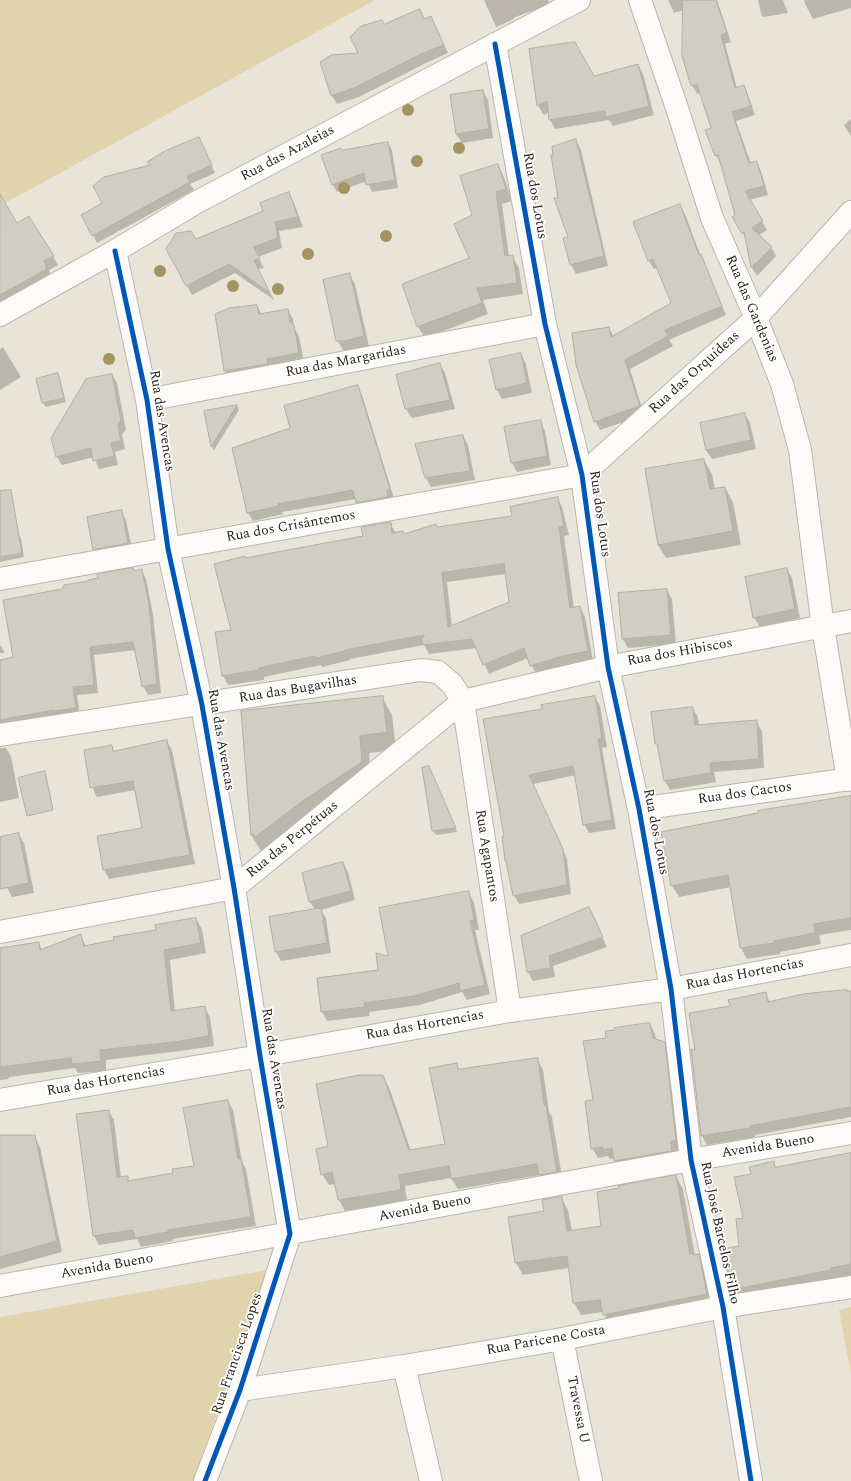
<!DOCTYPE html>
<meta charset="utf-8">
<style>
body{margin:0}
canvas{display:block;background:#e8e4d7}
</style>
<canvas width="851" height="1481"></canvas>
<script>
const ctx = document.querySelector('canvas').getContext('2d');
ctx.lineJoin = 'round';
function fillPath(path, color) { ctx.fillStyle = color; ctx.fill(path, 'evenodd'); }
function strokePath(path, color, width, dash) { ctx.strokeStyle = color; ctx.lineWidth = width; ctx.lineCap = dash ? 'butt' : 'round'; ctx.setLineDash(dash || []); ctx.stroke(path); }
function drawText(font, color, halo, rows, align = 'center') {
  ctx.font = font + ' Spectral,serif'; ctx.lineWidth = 3.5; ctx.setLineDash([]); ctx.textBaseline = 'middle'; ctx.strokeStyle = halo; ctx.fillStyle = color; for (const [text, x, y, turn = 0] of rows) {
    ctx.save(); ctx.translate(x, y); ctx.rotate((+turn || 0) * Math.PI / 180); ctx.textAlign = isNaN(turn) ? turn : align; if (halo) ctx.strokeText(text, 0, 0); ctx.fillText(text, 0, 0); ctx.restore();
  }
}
const green = new Path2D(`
 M0,0H375L0,206Z
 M268,1270L193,1481H0V1317Z
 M851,1307V1374L839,1310Z`);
const shadow = new Path2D(`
 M484,0H548L550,4L513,18L514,19L496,27Z
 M668,0H717L731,42L725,44L737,88L743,86L748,95L755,115L736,121L751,164L756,162L761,171L768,195L749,200L767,230L759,235L771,247L776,256L757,276L752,268L747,240L733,217L736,215L721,164L716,155L712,128L701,93L697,94L692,85L684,10L674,13Z
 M758,0H783L788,13L763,17L761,13Z
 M804,0H851V8L813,19L805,4Z
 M419,10L425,20L431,17L448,53L426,63L359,97L337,104L332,96L321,63L360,54L384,25Z
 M530,50L593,77L638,65L643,74L654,115L613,126L609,120L555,129L550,119L549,112L544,115L538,106Z
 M483,91L488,100L493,138L462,143L456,134Z
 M851,119V136L844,125Z
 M576,140L581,150L608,266L576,274L571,265L569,237L559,199Z
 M388,143L392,150L398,188L372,192L367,181L337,192L333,185L322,156L342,151Z
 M203,146L215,173L190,184L194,190L97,243L93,235L103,204L150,166L148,162Z
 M498,165L504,177L512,201L502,204L509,257L512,256L519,268L523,294L483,300L488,314L425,338L418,327L470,259L474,216Z
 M289,194L294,203L303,227L279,231L282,248L258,257L264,268L258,269L274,300L235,273L192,295L167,249L196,240L264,211Z
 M680,206L685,214L701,257L726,315L669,340L673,346L630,369L644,415L600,430L595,421L609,328L614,337L672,303L658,268L654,269L648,260Z
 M29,217L58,265L49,270L51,278L0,305V218L17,225Z
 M350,275L355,284L369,346L351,350H343L337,340Z
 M257,306L262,315L288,310L293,319L294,328L299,336L304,362L230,380L225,371Z
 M3,347L21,377L0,390V349Z
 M521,354L526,364L532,393L502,399L497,390Z
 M439,364L445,373L455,409L412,418L406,409L397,376Z
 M58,374L60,379L66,402L46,407L43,403L37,380Z
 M112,375L117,383L126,430L122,434L125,449L115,452L118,465L99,469L94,457L62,465L57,457Z
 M357,387L362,395L394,498L362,511L356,499L282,512L283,514L253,521L248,513L233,449L291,429Z
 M237,406L239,410L214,450L212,447L205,412Z
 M745,414L750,423L756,449L712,459L706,450Z
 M540,422L545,431L551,465L517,472L512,463Z
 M463,436L468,445L475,480L431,487L426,478Z
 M704,460L712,474L715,489L725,488L733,502L741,545L666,558L658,545Z
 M557,498L562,507L569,535L564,536L574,608L580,607L585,617L593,660L536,674L528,658L489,674L477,648L429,654L424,645L350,659V660L322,667L321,665L264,677V680L228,685L223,676L216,633L232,630L245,559L364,536L390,523L396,533L404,535L437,528L513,517ZM506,574L510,602L452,627L447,582Z
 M121,511L126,520L133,553L99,559L94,549Z
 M18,534L21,538L24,557L0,562V537Z
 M787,569L792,578L800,618L760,627L754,618Z
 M141,570L146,579L153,614L161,693L148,695L143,686L136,650L94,655L98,693L77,695L80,716L0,732V678L63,590Z
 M667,590L672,599L676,644L628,648L623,639Z
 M0,645L5,653H0Z
 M382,697L392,715L396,750L369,753L371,780L262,853L252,836L242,712Z
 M595,697L600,706L607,747L602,748L616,829L589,833L584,824L576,775L533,784L567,859L571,894L519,904L514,895L508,866L506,861L505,837L543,710Z
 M692,708L698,717L699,726L756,721L762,731L764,768L714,772L716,782L670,790L665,781L659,749L656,744L652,713Z
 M167,741L172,750L195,864L109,879L104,870L98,837L143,828L135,790L97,797L92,787L112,746L114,751Z
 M0,748H6L11,756L19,798L0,802Z
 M423,769L431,772L457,832L436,835L433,831Z
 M851,797V930L819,935L821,944L780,952V954L747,959L741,948L731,887L679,897L672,886L662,833Z
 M18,834L24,843L34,893L12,897L7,888L5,880L0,881V838Z
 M343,863L348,872L355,900L321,910L326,918L331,953L281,961L276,952L315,910L310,902Z
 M468,892L474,902L479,930H475L490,994L467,1000L462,992L420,1005L369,1012L370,1016L327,1021L322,1012L318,978L379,971L390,958Z
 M589,908L607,947L553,966L555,977L533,981L528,972Z
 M196,919L202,929L206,953L170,960L175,1011L204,1007L210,1017L214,1046L180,1051L106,1060V1071L78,1073L75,1068L9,1077L8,1079L0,1080V949L39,944L42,950L80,935L86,946L157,931Z
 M847,992H851V1117L755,1135V1137L707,1145L702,1136L696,1052L731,1007L765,993L770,1002Z
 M650,1024L655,1034L656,1040L664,1043L669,1052L681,1150L621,1170L615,1158L610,1159L608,1156L598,1158L592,1148L594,1101L607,1038Z
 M537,1059L543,1070L549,1112L552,1117L563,1183L546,1186L540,1175L458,1189L451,1178L405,1186L407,1201L345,1211L339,1200L336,1184L329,1185L322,1174L329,1147L382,1076L389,1087L411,1151L446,1145L456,1064L460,1070Z
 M228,1101L233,1110L242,1162L246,1169L256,1226L172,1239L173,1241L141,1247L137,1239L99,1245L94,1236L77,1115L108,1111L114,1120L121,1178L127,1177L130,1182L174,1174L195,1167Z
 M0,1136H34L40,1147L62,1252L0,1269Z
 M851,1152V1275L836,1278V1280L739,1299L733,1289L752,1174L773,1163L776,1168L851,1154Z
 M676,1176L683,1189L695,1256L698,1255L705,1267L714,1307L611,1327L603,1312L581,1315L574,1303L569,1268L523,1275L516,1263L545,1212L561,1197L568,1210L572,1231L602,1227Z`);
const building = new Path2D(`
 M683,0H716L727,33L721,35L735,88L744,85L751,106L732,112L749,163L757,161L764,186L745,191L763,221L752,228L772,247L751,268L744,232L742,234L732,217L735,215L718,155L715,156L705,130L711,128L697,84L691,86L682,56Z
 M420,9L424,19L431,16L444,45L421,54L354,88L331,96L320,62L331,55L358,53L350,37L361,26L382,20L384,24Z
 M575,42L594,76L638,64L649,106L606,117L605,111L549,120L547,101L537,106L529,49Z
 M483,90L489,129L456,134L450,95Z
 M199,137L212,165L187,176L190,182L92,236L81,215L102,203L93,186L104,177L150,165L147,162L165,151Z
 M576,139L604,256L570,265L563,238L568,237L554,198H558L551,155H553L552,147Z
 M388,142L395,180L366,185L364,173L332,185L321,155L341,148L342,150Z
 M498,164L506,189L496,192L505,256L513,255L517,283L477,288L482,303L417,327L402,284L469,258L454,224L472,215L460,176Z
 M289,192L298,217L275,222L278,238L254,247L260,259L254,260L270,293L229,264L186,286L166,249L176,233L191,231L196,239L263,211L260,203Z
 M0,194L17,223L29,216L54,256L44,261L47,269L0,295Z
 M680,204L699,255L701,254L722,306L665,330L668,336L625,360L640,406L594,422L576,365L572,333L609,327L611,337L671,303L653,259L648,261L633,222Z
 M350,273L364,336L345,341H336L323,280Z
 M257,305L259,314L288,309L290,322L294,325L299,353L267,359L268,364L224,371L215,314L229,308Z
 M521,353L527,383L496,390L489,360Z
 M440,363L450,400L405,409L396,375Z
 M58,373L64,398L42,403L36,379Z
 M112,374L121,421L118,425L121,441L111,443L114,456L93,461L91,448L56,457L51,438L86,379Z
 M358,385L390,489L387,490L388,497L356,503L353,490L278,504L279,506L247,513L232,448L290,428L284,406Z
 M237,405L211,447L204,411Z
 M745,413L751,440L706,450L700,423Z
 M541,420L547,456L511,463L504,427Z
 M463,435L470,471L425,478L415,444Z
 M704,459L710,489L725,487L733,531L658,545L645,469Z
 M11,490L22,553L0,557V491Z
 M558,497L564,526L559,527L570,608L580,606L588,651L563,656L530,666L524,648L483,665L472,639L423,645L421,639L424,637V635L345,650V651L316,658L315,656L259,668V670L222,676L215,632L231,630L214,564L245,556V558L363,536L361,527L391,522L392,533L403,531L404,534L436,524L437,527L512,516L510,507ZM504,564L509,602L448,627L442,573Z
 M122,510L128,543L93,550L87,517Z
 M133,568L134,571L142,569L149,605L157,684L142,687L133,642L90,647L94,685L73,687L76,708L55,711L54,710L0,720V660L13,657L3,600L62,589L64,585L88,581V580L98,578L97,574Z
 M787,568L795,609L753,618L745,577Z
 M667,589L671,635L622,639L618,593Z
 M383,696L387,732L360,736L362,762L304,800L254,838V834L251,836L241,711Z
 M595,696L602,738L598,739L612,820L583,825L573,766L529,775L563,849L567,885L513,896L506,861H505L502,836H504L483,719L542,709L541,705Z
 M693,707L695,725L757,720L759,759L710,763L711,773L664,781L657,744H655L651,712Z
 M167,740L190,855L103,870L97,836L142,828L133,781L90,788L84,750L112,745L113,751Z
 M429,766L456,828L432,831L422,768Z
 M45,771L53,810L27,816L18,778Z
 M851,796V918L814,924L815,933L774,941V943L740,948L728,875L671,886L661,832L758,813V811Z
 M19,833L29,883L0,889V837Z
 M343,862L351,891L309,902L302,873Z
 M469,891L474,920L470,921L485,985L460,991L459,983L414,996L364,1003L365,1007L321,1012L317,978L378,970L376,953L388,956L379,908Z
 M589,907L603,937L549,956L551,968L527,972L521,936Z
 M321,908L327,943L275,952L269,917Z
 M196,918L201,943L164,950L171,1011L205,1006L209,1036L174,1042L100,1050L101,1061L72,1064L71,1058L0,1067V948L39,942L40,950L81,934L84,946L114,940L113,937L156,930L155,925Z
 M847,990V991H851V1107L750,1126L751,1128L701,1136L691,1049L695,1050L689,1013L730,1006L728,1000L766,992L768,1002L803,994Z
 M650,1023L653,1038L665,1042L676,1140L671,1142L672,1151L614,1161L612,1148L603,1150V1147L591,1149L585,1101L593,1100L583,1041L606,1038L605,1031L614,1030V1028Z
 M538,1058L544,1105H546L557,1172L539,1175L537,1164L451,1179L449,1166L399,1175L401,1190L338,1200L332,1172L321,1175L316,1149L328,1146L316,1084L359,1075H383L409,1150L445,1144L429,1068L457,1063L458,1069Z
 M228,1100L238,1159L241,1158L251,1217L168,1230V1232L135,1238L133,1230L93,1236L76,1114L109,1110L117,1177L128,1176V1181L173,1173L172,1169L194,1166L183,1108Z
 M0,1135H35L57,1241L0,1257Z
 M851,1153V1264L831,1268V1270L732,1290L723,1249L739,1246L736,1219L743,1218L734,1177L751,1174L749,1167L774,1161L775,1167Z
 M676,1175L690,1254L693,1253L694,1255L699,1254L707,1294L603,1315L600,1300L573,1303L567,1256L515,1263L508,1217L544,1211L542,1200L562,1196L567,1231L601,1226L597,1192L619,1188L618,1186Z`);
const minor = new Path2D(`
 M640,0L677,108L712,218L756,318L782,384L800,450L823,627L848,780
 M495,44L545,324L582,475L608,667L639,809L671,989L691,1160L723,1307L751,1481
 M115,251L147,400L168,549L202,705L234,888L260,1056L290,1234L240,1390L205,1481
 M0,315L115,251L197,202L579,0
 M147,400L545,324
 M0,579L582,475L756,318L851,212
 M0,735L421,670L438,672L452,684L463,701L510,1011
 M639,809L851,779
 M0,932L234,888L463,701L608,667L851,621
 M0,1100L260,1056L510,1011L671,989L851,955
 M0,1286L691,1160L851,1133
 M562,1339L591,1481
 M404,1366L431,1481
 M240,1390L404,1366L562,1339L723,1307L851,1287`);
const cycleway = new Path2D(`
 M495,44L545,324L582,475L608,667L639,809L671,989L691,1160L723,1307L751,1481
 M115,251L147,400L168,549L202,705L234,888L260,1056L290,1234L240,1390L205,1481`);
const trees = [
 [408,110],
 [459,148],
 [417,161],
 [344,188],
 [386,236],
 [308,254],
 [160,271],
 [233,286],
 [278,289],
 [109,359]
];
const streetNames = [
 ["Rua das Azaleias",288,154,-28],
 ["Rua dos Lotus",534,196,80],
 ["Rua das Gardenias",751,309,67],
 ["Rua das Margaridas",346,362,-11],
 ["Rua das Orquídeas",695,373,-42],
 ["Rua das Avencas",161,421,81],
 ["Rua dos Lotus",599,514,82],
 ["Rua dos Crisântemos",291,527,-10],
 ["Rua dos Hibiscos",680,653,-10],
 ["Rua das Bugavilhas",298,690,-9],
 ["Rua das Avencas",220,740,80],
 ["Rua dos Cactos",745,794,-8],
 ["Rua dos Lotus",655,832,79],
 ["Rua das Perpétuas",293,840,-39],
 ["Rua Agapantos",486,856,81],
 ["Rua das Hortencias",745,975,-11],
 ["Rua das Hortencias",425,1026,-10],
 ["Rua das Avencas",273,1059,81],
 ["Rua das Hortencias",106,1082,-10],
 ["Avenida Bueno",768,1147,-9],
 ["Avenida Bueno",425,1209,-11],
 ["Rua José Barcelos Filho",719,1233,78],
 ["Avenida Bueno",107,1267,-10],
 ["Rua Paricene Costa",546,1341,-10],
 ["Rua Francisca Lopes",238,1354,-71],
 ["Travessa U",577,1410,79]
];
fillPath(green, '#e1d3ad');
fillPath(shadow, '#0003');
fillPath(building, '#d0cdc2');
strokePath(building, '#b2afa4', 1);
strokePath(minor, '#b9b6ac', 24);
strokePath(minor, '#fcfbf9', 22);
strokePath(cycleway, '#0057b8', 5);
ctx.fillStyle = '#a39461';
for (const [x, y] of trees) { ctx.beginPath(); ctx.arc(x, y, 6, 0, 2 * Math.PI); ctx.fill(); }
drawText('14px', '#2a261d', '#fff', streetNames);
</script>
